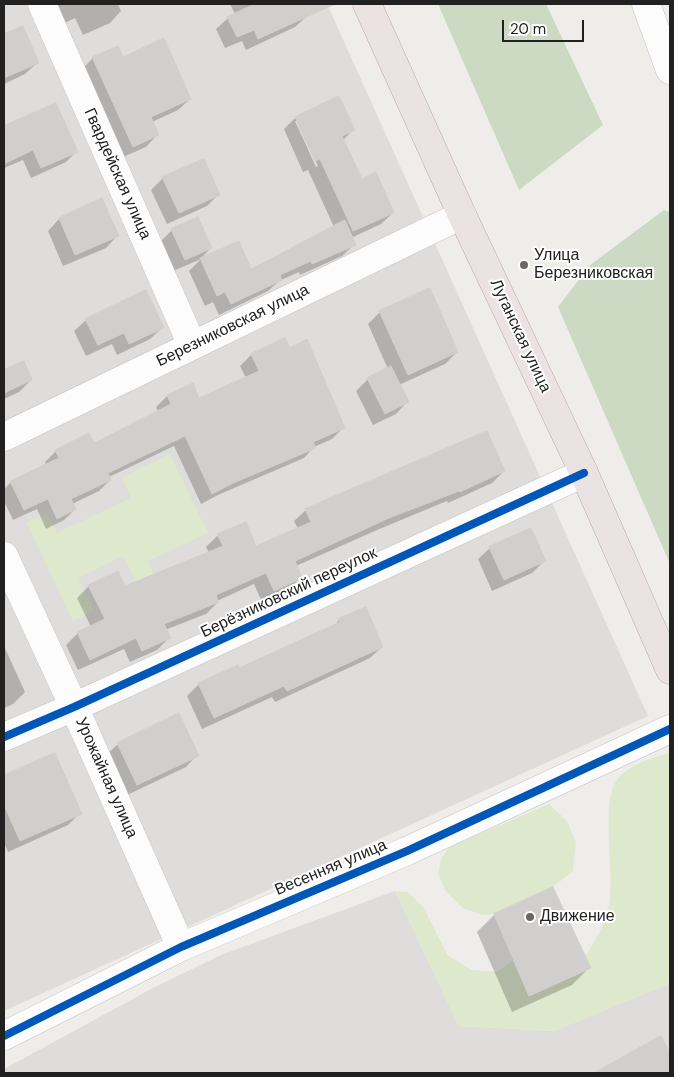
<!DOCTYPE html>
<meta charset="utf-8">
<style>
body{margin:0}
#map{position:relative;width:674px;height:1077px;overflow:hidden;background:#efedea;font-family:"DM Sans",sans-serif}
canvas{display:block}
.frame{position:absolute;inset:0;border:5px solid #212121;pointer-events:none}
.scale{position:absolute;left:502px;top:20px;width:82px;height:22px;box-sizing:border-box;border:2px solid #212121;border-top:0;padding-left:6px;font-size:15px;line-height:18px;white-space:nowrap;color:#212121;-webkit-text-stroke:4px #fff;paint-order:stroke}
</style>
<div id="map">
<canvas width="674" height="1077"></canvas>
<div class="frame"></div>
<div class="scale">20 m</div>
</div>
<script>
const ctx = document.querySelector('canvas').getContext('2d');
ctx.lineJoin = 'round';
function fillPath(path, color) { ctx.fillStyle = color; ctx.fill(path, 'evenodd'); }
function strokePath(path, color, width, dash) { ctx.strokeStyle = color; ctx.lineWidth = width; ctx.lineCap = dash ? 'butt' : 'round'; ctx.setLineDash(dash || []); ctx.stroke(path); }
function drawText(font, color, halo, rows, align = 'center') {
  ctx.font = font + ' "DM Sans",sans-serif'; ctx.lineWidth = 4; ctx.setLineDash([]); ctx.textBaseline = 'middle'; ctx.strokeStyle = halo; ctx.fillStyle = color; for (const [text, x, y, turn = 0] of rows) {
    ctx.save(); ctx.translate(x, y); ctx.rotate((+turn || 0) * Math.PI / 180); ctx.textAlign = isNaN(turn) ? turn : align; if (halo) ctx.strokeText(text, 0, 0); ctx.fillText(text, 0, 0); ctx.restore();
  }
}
const residential = new Path2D(`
 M4,4H327L648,716L4,1011Z
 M395,891L459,1026L554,1031L670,983V1073H4V1069L153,988L221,955Z`);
const grass = new Path2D(`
 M170,454L208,533L148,561L154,576L137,584L123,556L78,578L94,611L73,621L26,522L47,513L57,533L131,498L122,477Z
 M670,753V983L554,1031L459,1026L395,891L408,892L423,907L448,956L472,970L496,972L513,961L529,996L590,969L585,957C596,940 605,925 609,905C615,874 601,807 615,783C626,765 651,758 670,753Z
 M549,804L567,821L576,842L573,871L553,887L494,914L482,915L463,908L445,890L438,874L441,860L449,847Z`);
const forest = new Path2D(`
 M438,4H546L603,125L519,190Z
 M664,210L670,212V564L558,307L590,265Z`);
const shadow = new Path2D(`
 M54,4H118L121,11L110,23L83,35L75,18L63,24Z
 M230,4H302L307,16L295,27L246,50L242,41L225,48L216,29L228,18L235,14Z
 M22,28L37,63L25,74L4,84V36Z
 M93,58L190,99L178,110L152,122L157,135L146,147L121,158L81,70Z
 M56,104L76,152L66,162L31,178L23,160L4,168V127Z
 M295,118L353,130L343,140L361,180L393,213L381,224L351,238L354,245L342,256L300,275L299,272L279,281L268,291L219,315L213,302L205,306L189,271L201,259L251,271L334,227L308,170L303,172L284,129ZM295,121H298L318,166L316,167Z
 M163,178L219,194L207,206L167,224L151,190Z
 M102,200L117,236L106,248L63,266L48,231L59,219Z
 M172,230L211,248L199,260L173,271L160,242Z
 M380,312L457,352L445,364L399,385L407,402L396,414L373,425L356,391L368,379L388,369L368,324Z
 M86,320L162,328L150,339L117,355L112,344L86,356L74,331Z
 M284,339L343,428L332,439L314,447L304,458L218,495L201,504L174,446L109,477L110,480L99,491L72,504L75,509L64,520L46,529L37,509L13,520L4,501V489L11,482L46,465L45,462L56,451L93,445L158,412L156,407L167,396L192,385L199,399L246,378L240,366L251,355Z
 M4,370L31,380L19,392L4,399Z
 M504,471L492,483L448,503L447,501L377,530L296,566L301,577L289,589L262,602L254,584L217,601L218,602L206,614L165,630L169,638L157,650L130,662L124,649L78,670L66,645L78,633L91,627L77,598L89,586L124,587L209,553L206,547L218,535L255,547L298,529L294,521L306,510Z
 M490,548L544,561L532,573L492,591L478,559Z
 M339,620L382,647L370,658L275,702L272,697L202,729L187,696L199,684L237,667L238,670L333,627Z
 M4,646L25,692L13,704L4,708Z
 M118,744L197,755L186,767L125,796L106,755Z
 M54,754L80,813L68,825L8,852L4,843V777Z
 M552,889L589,968L572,985L512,1012L477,932L494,915Z
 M661,1038L670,1055V1073H596Z`);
const building = new Path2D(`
 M255,4H335L258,39L254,30L237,37L227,17Z
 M23,26L39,63L4,78V34Z
 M164,38L191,99L151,117L159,135L133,147L92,57L118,46L123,57Z
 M339,96L355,130L342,136L362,179L376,172L394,213L353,231L320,159L315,161L295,117Z
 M56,103L78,152L41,168L33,150L4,164V126Z
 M204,159L220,195L179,213L162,177Z
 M102,198L119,236L75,255L59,218Z
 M198,217L212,248L185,260L171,229Z
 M345,220L356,245L312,264L311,261L280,275L282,280L231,304L225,292L217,296L200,258L239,241L251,269Z
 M430,288L458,352L408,375L379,311Z
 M146,290L164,328L129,344L124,333L98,345L85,319Z
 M285,338L290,348L307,339L345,428L313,442L316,448L231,484L212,494L185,436L108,473L111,480L71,499L76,509L57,519L48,499L24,510L10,481L59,458L55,450L89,433L94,443L171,404L167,395L193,383L199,398L259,371L251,354Z
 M24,361L32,380L4,393V370Z
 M391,366L409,402L385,414L367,378Z
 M487,431L505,471L460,492L459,491L389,518L295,561L302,578L274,591L266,573L216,595L219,602L164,624L171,638L142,651L136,638L90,660L77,632L105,619L88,585L118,571L125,586L223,546L217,534L246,522L256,546L311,522L305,509Z
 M531,528L546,561L504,580L489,547Z
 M366,607L383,647L287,691L284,686L214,718L198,683L238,665L239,668L340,622L338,619Z
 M179,713L199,756L137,785L117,743Z
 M55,753L82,814L20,841L4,805V775Z
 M553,887L591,968L529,996L494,914Z
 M661,1036L670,1053V1073H594Z`);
const minor = new Path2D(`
 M42,4L192,345
 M646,4L670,70
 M4,437L462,215
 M4,556L74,707L181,947
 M4,737L74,707L584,473
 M4,1036L181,947L407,851L670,729`);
const highway = new Path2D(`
 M367,4L462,215L584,473L670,670`);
const cycleway = new Path2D(`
 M4,737L74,707L584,473
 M4,1036L181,947L407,851L670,729`);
const markers = [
 [524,265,5,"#696867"],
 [530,917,5,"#696867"]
];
const streetNames = [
 ["Гвардейская улица",117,174,66],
 ["Березниковская улица",233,326,-26],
 ["Луганская улица",520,336,65],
 ["Берёзниковский переулок",289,593,-25],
 ["Урожайная улица",106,778,66],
 ["Весенняя улица",331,868,-23]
];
const poiNames = [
 ["Улица",534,256],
 ["Березниковская",534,274],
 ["Движение",540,917]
];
fillPath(residential, '#dedddb');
fillPath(grass, '#dee8cd');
fillPath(forest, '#cddac3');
fillPath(shadow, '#0003');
fillPath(building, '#d1cfcd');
strokePath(building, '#d2cfcc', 1);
strokePath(minor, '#c5c4c2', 29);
strokePath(highway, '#c0a5af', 29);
strokePath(minor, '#fdfcfc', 28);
strokePath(highway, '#eae2e3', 28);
strokePath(cycleway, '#0057b8', 8);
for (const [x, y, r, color] of markers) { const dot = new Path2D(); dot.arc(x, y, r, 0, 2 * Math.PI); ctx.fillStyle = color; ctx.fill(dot); strokePath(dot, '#fff', 2); }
drawText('16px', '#212121', '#fff', streetNames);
drawText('16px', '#212121', '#fff', poiNames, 'left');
</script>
